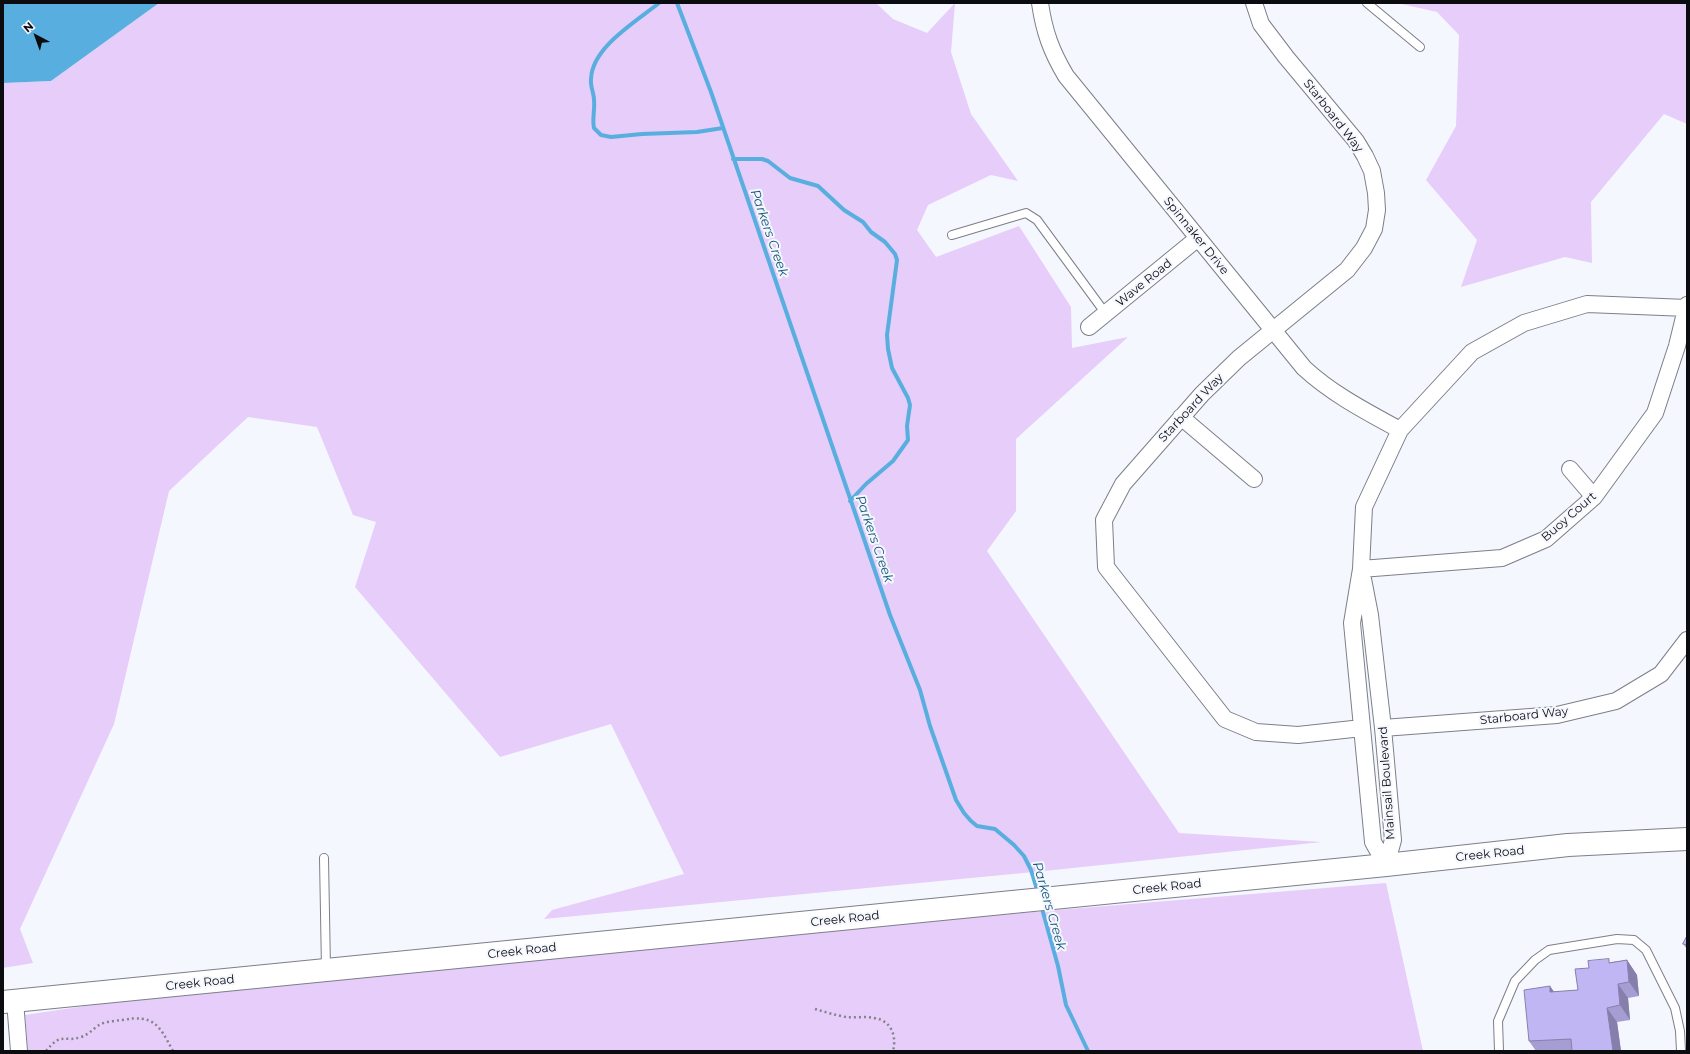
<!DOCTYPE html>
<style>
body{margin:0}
#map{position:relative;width:1690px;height:1054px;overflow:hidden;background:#f5f7fe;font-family:Montserrat,sans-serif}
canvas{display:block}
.frame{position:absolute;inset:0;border:4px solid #0b0c10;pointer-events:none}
.north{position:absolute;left:16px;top:16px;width:40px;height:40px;-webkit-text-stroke:3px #f5f7fe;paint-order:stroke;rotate:319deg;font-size:11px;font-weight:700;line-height:16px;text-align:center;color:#0b0c10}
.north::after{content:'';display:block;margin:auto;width:14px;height:18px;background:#0b0c10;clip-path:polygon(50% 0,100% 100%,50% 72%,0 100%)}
</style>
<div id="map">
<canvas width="1690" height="1054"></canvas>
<div class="frame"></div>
<div class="north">N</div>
</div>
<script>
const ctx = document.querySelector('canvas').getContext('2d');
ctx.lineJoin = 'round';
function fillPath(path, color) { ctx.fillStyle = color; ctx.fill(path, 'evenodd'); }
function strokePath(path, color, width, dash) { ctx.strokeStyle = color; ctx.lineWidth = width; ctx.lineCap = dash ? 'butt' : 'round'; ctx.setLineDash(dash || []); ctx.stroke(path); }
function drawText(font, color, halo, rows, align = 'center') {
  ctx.font = font + ' Montserrat,sans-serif'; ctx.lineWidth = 4; ctx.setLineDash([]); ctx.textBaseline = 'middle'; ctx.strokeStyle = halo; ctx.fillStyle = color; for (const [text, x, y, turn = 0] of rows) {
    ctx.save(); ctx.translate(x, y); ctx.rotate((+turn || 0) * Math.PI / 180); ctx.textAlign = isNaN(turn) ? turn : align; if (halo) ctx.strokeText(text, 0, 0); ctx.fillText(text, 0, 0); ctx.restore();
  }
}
const green = new Path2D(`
 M159,3H876L893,19L927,33L955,3L951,52L971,114L1018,181L991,175L928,205L917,230L936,257L1019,226L1071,307L1072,348L1128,337L1016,439V511L987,551L1179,833L1322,842L1044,871L544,919L552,910L684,874L611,724L500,757L355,587L376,522L353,515L317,427L248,417L169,491L114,724L20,929L33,963L3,968V83L51,81Z
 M1397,3H1687V124L1664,114L1591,202L1592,263L1565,257L1461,287L1477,240L1426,180L1456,126L1459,35L1437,12Z
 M1386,883L1423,1051H28L25,1015L326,970Z`);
const water = new Path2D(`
 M3,3H159L51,81L3,83Z`);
const stream = new Path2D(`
 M659,3C637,21 592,47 591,79C590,86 594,93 594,100C595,110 592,119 594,128L601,135L611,137L642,134L697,132L723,128
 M677,3L711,92L890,615L920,690L930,726L956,800L964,813L971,821L977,826L995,829L1014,845L1024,856L1031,870L1038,893
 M733,159H762L768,161L790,178L818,186L844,210L863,222L871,232L885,242L895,254L897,260L887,335L888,349L892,368L908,398L910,405L907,426L908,440L893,461L866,484L850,501
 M1041,905L1058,966L1066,1005L1088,1051`);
const path = new Path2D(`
 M815,1009C825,1012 835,1015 846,1017C855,1018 865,1016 874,1018C891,1020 897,1036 893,1051
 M46,1051C62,1031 64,1043 81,1037C88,1035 93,1029 99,1025C106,1021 115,1021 122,1020C154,1014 159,1025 173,1051`);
const service = new Path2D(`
 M1367,3L1420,47
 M952,235L1026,213L1037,220L1106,314
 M324,858L326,969
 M1499,1051L1498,1021L1515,981L1535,960L1549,950L1617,939L1634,940L1646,950L1675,1008L1680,1031L1681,1051`);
const minor = new Path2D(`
 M1040,3C1044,31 1051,51 1066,76L1304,368C1332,394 1367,412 1400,430
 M1254,3L1261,24L1286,57L1356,141L1365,156L1372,171L1376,193L1377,210L1374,229L1364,248L1347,270L1239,358L1202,394L1123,484L1104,520L1106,567L1225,719L1256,732L1298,735L1362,728
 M1089,327L1198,238
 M1181,417L1254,479
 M1570,469L1594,497
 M1361,569L1502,558L1546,539L1594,497L1655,413L1677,346L1687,305
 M1363,579L1370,615L1383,728L1393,840L1386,865
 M1383,728L1557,715L1616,701L1661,674L1687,640
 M1386,865L1373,842L1352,623L1361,569L1364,507L1400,430L1472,352L1524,323L1587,304L1687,308
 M15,1001L19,1051`);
const secondary = new Path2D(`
 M3,1002L1386,865L1568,845L1687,839`);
const wall = new Path2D(`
 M1687,936V949L1683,944Z
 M1627,960L1637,975L1639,996L1628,998L1630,1020L1617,1022L1621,1051H1536L1529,1041L1554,992L1578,990L1589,968L1612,962Z`);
const shadedWall = new Path2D(`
 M1627,960L1637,975L1639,996L1629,982Z
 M1618,984L1628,998L1630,1020L1620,1005Z
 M1550,986L1560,1000L1550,992Z
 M1607,1008L1617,1022L1621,1051H1613Z`);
const building = new Path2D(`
 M1687,936V945L1683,944Z
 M1609,959V963L1627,960L1629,982L1618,984L1620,1005L1607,1008L1613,1051H1572L1571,1039L1529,1041L1524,990L1550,986V992L1578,990L1575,969L1589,968L1588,961Z`);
const streetNames = [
 ["Starboard Way",1333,116,52],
 ["Spinnaker Drive",1196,236,51],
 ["Wave Road",1144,283,-39],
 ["Starboard Way",1191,408,-47],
 ["Buoy Court",1569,517,-41],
 ["Starboard Way",1524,716,-6],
 ["Mainsail Boulevard",1387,783,-94],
 ["Creek Road",1490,854,-6],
 ["Creek Road",1167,887,-6],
 ["Creek Road",845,919,-6],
 ["Creek Road",522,951,-6],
 ["Creek Road",200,983,-6]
];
const waterNames = [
 ["Parkers Creek",769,233,71],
 ["Parkers Creek",874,539,71],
 ["Parkers Creek",1049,906,74]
];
fillPath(green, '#e7cdfa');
fillPath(water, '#58afdf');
strokePath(stream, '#58afdf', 4);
strokePath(service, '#7c7f89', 10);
strokePath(minor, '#7c7f89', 18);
strokePath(secondary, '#7c7f89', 24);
strokePath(path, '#83848a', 2.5, [2, 3]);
strokePath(service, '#fff', 8);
strokePath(minor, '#fff', 16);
strokePath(secondary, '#fff', 22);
fillPath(wall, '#a69dd2');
fillPath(shadedWall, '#877fab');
fillPath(building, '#c1b6f4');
strokePath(building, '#877fab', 1);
drawText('12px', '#0b0c10', '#f5f7fe', streetNames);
drawText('italic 13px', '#185a7b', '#f5f7fe', waterNames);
</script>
